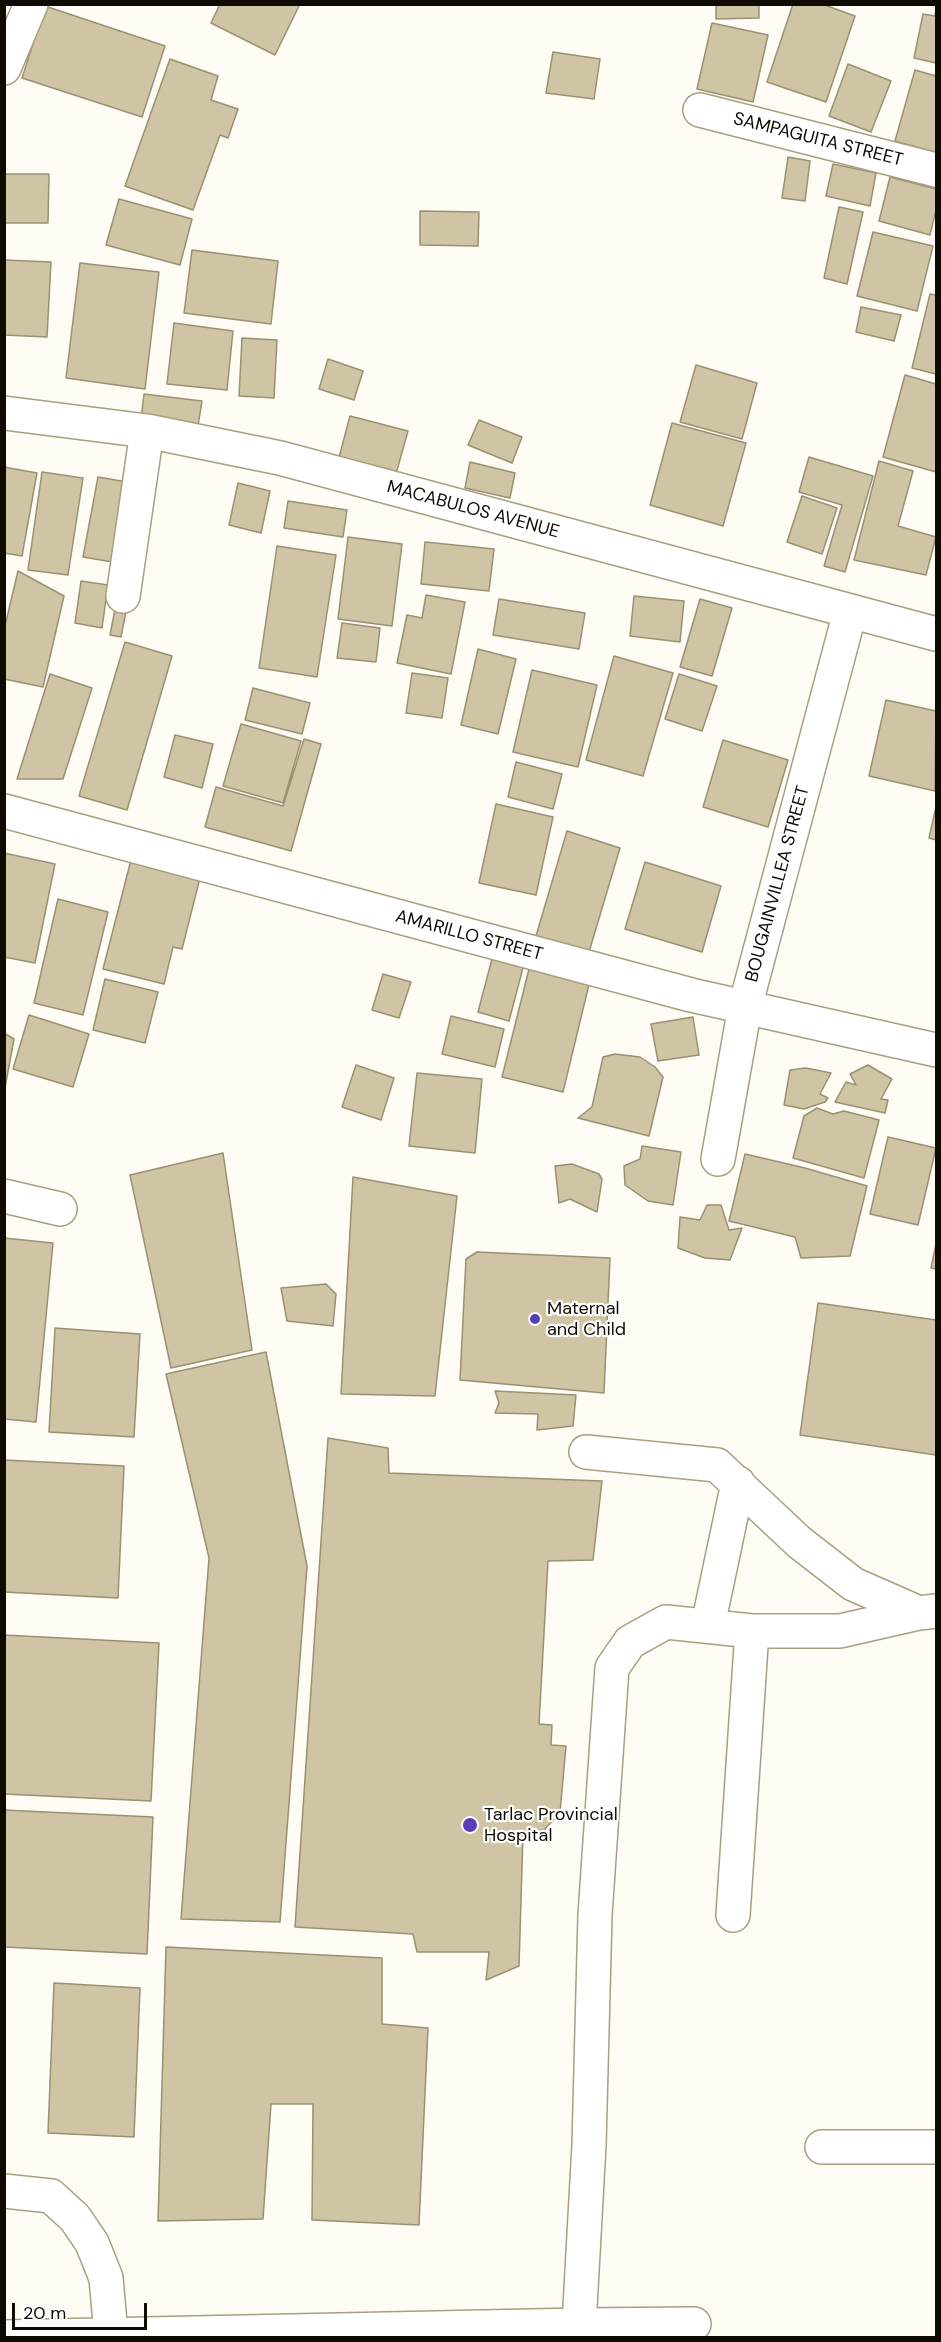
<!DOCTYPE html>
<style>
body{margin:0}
#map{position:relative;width:941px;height:2342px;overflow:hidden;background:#fefcf5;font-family:"DM Sans",sans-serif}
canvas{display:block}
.frame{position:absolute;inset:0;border:6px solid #0f0b03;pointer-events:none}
.scale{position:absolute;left:12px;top:2303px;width:135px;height:27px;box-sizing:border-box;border:3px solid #0f0b03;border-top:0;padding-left:8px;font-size:18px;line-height:21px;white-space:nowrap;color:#0f0b03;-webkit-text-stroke:4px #fff;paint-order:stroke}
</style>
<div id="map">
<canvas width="941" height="2342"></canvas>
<div class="frame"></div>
<div class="scale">20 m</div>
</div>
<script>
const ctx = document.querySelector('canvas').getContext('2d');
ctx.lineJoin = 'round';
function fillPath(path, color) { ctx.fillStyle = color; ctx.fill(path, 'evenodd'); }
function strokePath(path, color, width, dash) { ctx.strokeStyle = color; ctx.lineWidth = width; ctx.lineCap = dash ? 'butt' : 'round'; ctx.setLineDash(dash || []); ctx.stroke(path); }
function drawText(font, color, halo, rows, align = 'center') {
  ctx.font = font + ' "DM Sans",sans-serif'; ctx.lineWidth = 4.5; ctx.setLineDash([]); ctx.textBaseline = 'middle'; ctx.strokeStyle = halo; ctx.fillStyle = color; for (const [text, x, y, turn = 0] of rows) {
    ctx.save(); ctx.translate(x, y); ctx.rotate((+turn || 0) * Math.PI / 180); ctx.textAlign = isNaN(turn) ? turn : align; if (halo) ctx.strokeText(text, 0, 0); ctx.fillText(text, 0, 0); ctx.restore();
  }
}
const building = new Path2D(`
 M220,4H300L275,55L211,23Z
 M716,4H759V18L716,19Z
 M793,4H822L855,16L826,102L767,82Z
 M45,6L165,46L142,117L22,78Z
 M936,8V63L914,58L923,14L935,16Z
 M712,23L768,35L753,102L697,89Z
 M553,52L600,59L594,99L546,93Z
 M170,59L218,76L211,100L238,109L228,138L220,135L193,210L125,186Z
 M848,64L891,81L871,132L829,116Z
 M915,70L936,76V153L895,141Z
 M788,157L810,161L805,201L782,198Z
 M833,164L876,173L870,206L826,196Z
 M4,174H49L48,223H4Z
 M890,177L936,189V210L930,235L879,221Z
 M119,199L192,219L180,265L106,245Z
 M839,207L863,212L847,284L824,278Z
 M420,211L479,212L478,246L420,245Z
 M873,232L933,246L917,311L857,296Z
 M192,250L278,261L271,324L184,313Z
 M4,260L51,262L47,337L4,335Z
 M80,263L159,272L145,389L66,378Z
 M930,294L936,295V374L912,368Z
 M861,307L901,315L894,341L856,332Z
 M174,323L233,331L227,390L167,384Z
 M242,338L277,340L274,398L239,396Z
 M328,359L363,371L354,400L319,389Z
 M696,365L757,383L742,439L680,422Z
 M905,375L936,384V472L883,457Z
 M144,394L202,401L198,426L141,420Z
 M350,416L408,431L394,481L337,465Z
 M479,420L522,437L512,463L468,445Z
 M672,423L746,443L723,526L650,505Z
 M809,457L873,476L845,572L824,566L842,505L799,492Z
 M879,461L913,471L898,526L936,537L926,575L854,560Z
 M470,462L515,473L510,498L465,488Z
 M4,467L37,473L22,556L4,553Z
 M42,472L83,478L68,575L28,570Z
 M98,477L133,483L118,563L83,557Z
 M238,483L270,491L261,533L229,525Z
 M802,496L837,508L822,554L787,542Z
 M288,501L347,510L343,537L284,528Z
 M348,537L402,544L392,626L338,619Z
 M425,542L494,549L489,591L421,584Z
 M277,546L336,555L317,677L259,668Z
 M18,571L64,596L43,687L4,679V630Z
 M81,581L108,585L102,628L75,623Z
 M426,595L465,602L451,674L397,663L407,615L422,618Z
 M634,596L684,601L680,642L630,636Z
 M117,599L128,601L121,637L110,635Z
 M499,599L585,613L579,649L493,635Z
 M700,599L732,608L712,676L680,667Z
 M342,623L380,628L376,662L337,658Z
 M125,642L172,656L127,810L79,796Z
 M478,649L516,659L498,734L461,725Z
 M614,656L673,673L643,776L586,760Z
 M532,670L597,685L578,767L513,752Z
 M412,673L448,678L442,718L406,713Z
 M50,674L92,688L63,779H17Z
 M679,674L717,686L702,731L665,719Z
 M253,688L310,703L302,734L245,720Z
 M886,700L936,711L935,791L869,776Z
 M241,724L301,741L283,803L223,786Z
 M175,735L213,744L202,788L164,777Z
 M304,739L321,744L291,851L205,827L216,787L283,806Z
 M723,740L788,760L768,827L703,807Z
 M516,762L562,774L553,809L508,797Z
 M496,804L553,817L536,895L479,883Z
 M936,807V840L929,838Z
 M567,831L620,848L589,952L536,936Z
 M4,853L55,864L35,963L4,957Z
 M132,856L201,874L182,949L173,947L164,984L103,969Z
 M645,862L721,886L702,952L625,929Z
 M58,899L108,912L83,1015L34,1003Z
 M493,955L524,964L509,1021L478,1012Z
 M532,957L592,972L563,1092L502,1077Z
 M383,974L411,982L399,1018L372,1010Z
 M105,979L158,992L145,1043L93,1030Z
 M29,1015L89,1034L73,1087L13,1069Z
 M451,1016L504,1029L495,1067L442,1054Z
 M693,1017L699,1055L658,1061L651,1024Z
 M4,1033L14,1039L5,1088H4Z
 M615,1054L640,1057L655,1067L663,1077L649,1136L578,1118L592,1107L603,1057Z
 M356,1065L394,1078L381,1120L342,1107Z
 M868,1065L892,1079L881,1099L888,1100L885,1113L835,1102L846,1082L856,1085L850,1074Z
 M806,1068L831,1073L820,1094L828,1098L825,1102L804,1109L784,1105L790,1070Z
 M417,1073L482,1079L475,1153L409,1146Z
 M817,1108L833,1114L844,1111L879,1120L864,1178L793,1158L804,1116Z
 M888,1137L936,1148L918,1225L870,1214Z
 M642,1146L681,1152L673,1205L648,1201L625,1185L624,1166L640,1159Z
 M223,1153L252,1350L171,1368L130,1175Z
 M745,1154L805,1168L867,1186L850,1256L801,1258L795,1237L729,1221Z
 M572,1164L599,1174L602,1179L597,1212L570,1199L559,1203L555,1166Z
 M353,1177L457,1196L435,1396L341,1394Z
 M707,1205H721L729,1230L742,1228L730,1260L705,1258L678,1248L680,1217L700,1220Z
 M4,1238L53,1243L36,1422L4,1419Z
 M936,1244V1269L931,1268Z
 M477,1252L610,1258L604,1393L460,1380L466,1259Z
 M326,1284L336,1294L333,1326L287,1321L281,1288Z
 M818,1303L936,1320V1455L800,1435Z
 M55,1328L140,1334L134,1437L49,1432Z
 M266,1352L307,1566L280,1922L181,1919L209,1558L166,1374Z
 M495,1391L576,1395L573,1426L537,1430L538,1414L495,1413L499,1403Z
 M328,1438L388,1448L389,1473L602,1481L593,1560L548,1561L539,1724L552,1725L551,1745L566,1746L560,1813L544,1830L523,1835L519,1966L486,1980L489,1952H417L413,1934L295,1927Z
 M4,1460L124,1466L118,1598L4,1592Z
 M4,1635L159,1643L151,1801L4,1794Z
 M4,1810L153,1817L147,1954L4,1947Z
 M166,1947L382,1958V2024L428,2028L419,2225L312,2220L313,2104H271L263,2219L158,2221Z
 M54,1983L140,1988L134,2137L48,2133Z`);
const minor = new Path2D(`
 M4,68L31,4
 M700,110L936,170
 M4,413L147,431L280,458L936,634
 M123,596L147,431
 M4,811L691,995L936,1050
 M718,1159L745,1007L850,612
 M4,1196L60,1209
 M586,1452L717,1465L799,1542L853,1584L919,1613
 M708,1625L738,1483
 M733,1915L752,1631
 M822,2147H936
 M4,2191L51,2196L75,2218L92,2243L106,2278L111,2334
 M579,2325L694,2324
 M4,2337L579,2325L589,2145L595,1915L612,1668L630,1642L666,1622L752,1631H840L919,1613L936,1611`);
const markers = [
 [535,1319,6,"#583eb6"],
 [470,1825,8,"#583eb6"]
];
const streetNames = [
 ["SAMPAGUITA STREET",818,140,14],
 ["MACABULOS AVENUE",473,510,15],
 ["BOUGAINVILLEA STREET",778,884,-75],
 ["AMARILLO STREET",469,936,15]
];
const poiNames = [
 ["Maternal",547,1309],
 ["and Child",547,1330],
 ["Tarlac Provincial",484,1815],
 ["Hospital",484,1836]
];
fillPath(building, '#cfc4a4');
strokePath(building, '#9b9071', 1.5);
strokePath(minor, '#a99e7f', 36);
strokePath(minor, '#fff', 33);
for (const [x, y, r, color] of markers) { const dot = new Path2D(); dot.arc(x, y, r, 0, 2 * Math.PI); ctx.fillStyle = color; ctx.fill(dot); strokePath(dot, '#fff', 2); }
drawText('18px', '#0f0b03', '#fff', streetNames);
drawText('18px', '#0f0b03', '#fff', poiNames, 'left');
</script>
